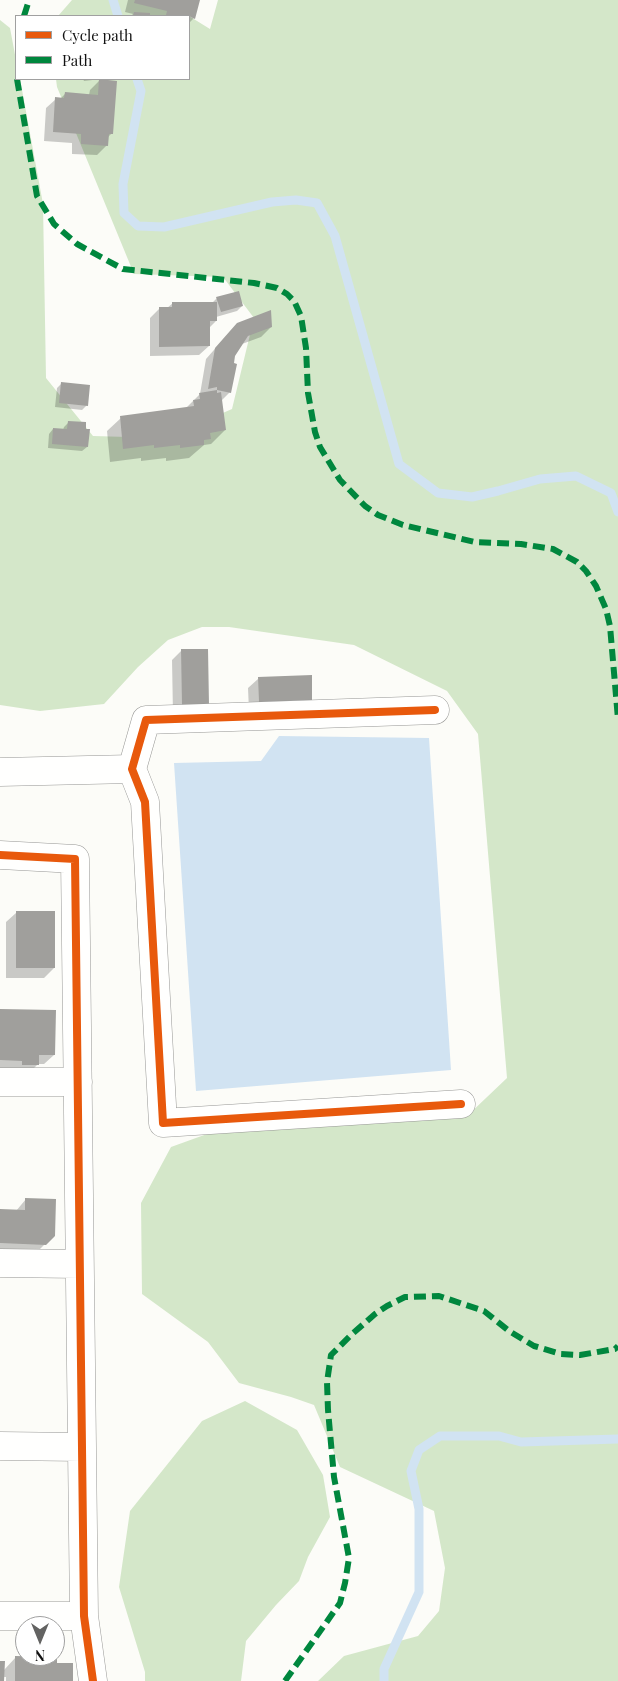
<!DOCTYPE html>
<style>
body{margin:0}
#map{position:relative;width:618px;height:1681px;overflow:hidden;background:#fcfcf8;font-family:"Playfair Display",serif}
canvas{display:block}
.legend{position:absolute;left:15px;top:15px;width:175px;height:65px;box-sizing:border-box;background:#fff;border:1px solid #a0a0a0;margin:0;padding:6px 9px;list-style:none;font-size:15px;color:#111}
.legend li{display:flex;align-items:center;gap:10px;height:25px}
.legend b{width:25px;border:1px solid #a0a0a0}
.north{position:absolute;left:15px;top:1616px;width:50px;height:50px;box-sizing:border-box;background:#fff;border:1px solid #a0a0a0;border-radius:50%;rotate:180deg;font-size:14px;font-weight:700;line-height:20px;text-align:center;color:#111}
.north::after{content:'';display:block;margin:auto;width:18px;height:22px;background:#636362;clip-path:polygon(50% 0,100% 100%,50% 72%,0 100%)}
</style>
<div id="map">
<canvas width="618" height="1681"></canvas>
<ul class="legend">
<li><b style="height:6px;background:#e8590c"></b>Cycle path</li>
<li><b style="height:6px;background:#00873e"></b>Path</li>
</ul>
<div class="north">N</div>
</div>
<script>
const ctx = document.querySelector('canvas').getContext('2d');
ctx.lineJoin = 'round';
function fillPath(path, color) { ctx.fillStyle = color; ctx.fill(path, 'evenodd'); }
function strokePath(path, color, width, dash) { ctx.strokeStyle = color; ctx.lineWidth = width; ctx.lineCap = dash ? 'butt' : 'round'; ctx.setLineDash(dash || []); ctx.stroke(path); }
const forest = new Path2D(`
 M72,0H163L210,29L218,0H618V1681H318L344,1656L418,1636L439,1611L445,1568L434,1511L340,1467L314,1405L291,1397L239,1383L208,1342L142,1294L141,1203L171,1147L243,1121L466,1117L507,1078L478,734L447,691L354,645L229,627H202L168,640L138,667L104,704L40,711L0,705V20L10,28L16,60V79H20L43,204L46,378L93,436L165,438L232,409L254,318L223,277L134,274L57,87L56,79H189V16H58Z
 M245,1401L297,1430L323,1475L330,1517L308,1557L299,1581L276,1605L246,1641L241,1681H145V1672L119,1587L130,1511L202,1421Z`);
const water = new Path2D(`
 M279,736L429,738L451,1070L196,1091L174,763L261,761Z`);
const shadow = new Path2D(`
 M128,0H199L194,18L189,23V16H131L133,14L125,12Z
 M83,79H101L84,81Z
 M99,81L112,133L107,138V145L97,155L72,154V143L44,141L46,108L56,99H60L65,94L89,95L90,90Z
 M217,298L242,306L237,311L216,317V321L209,328V346L199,355L150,356V318L160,308H167L173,303H212Z
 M271,327L261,337L242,344L234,356L230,392L221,401L225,430L211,444L204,445L189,458L166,461V458L141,461V458L110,462L107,431L121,418L186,408L200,394L206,359L228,334Z
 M62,383L87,405L82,410L55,407L57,388Z
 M69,422L87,447L82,451L48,448L49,434L53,429L63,430L64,427Z
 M182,650L208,705L173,715L172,660Z
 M258,679L311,699L301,709L249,711L248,688Z
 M16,913L54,968L44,978H6V922Z
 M0,1011L54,1055L44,1064H38L28,1074L0,1069Z
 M26,1199L54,1235L35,1254L0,1253V1210L16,1211Z
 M16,1657L55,1664L71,1681H6V1677H3V1681H0V1663L4,1670Z`);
const stream = new Path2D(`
 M113,0L118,16
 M137,79L141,91L123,184L124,213L138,226L164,227L272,202L296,200L317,203L335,236L399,464L438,493L472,497L498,491L540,479L576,476L611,493L618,512
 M384,1681V1669L419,1592V1509L411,1471L419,1450L440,1436H499L521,1442L618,1439`);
const building = new Path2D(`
 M135,0H200L195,19L189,16L166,15L167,11L134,3Z
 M134,12L150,13V16H133Z
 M99,79L117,81L113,134H109L108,146L81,144V134L53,132L55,97L64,98L65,92L98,95Z
 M239,291L243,306L221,312L216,297Z
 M172,302H217V321H210V346L159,347V307H172Z
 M271,310L272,327L248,336L235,356L234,363L237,364L231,393L217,390V387L208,389L215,348L237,323Z
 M61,382L90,385L88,406L59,403Z
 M217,390V393L221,392L226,430L210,433L211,439L204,440V445L180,448V445L154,448V445L123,449L120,416L194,406L193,400L200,399L199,393Z
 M68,421L86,422V429H90L88,447L52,444L53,428L67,429Z
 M181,649H208L209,705L182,706Z
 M312,675V700L259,702L258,677Z
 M16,911H55V968H16Z
 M0,1009L56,1010L55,1055H39V1065H22V1061L0,1060Z
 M25,1198L56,1199L55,1236L46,1245L0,1243V1209L25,1210Z
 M15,1656L57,1657V1663H73V1681H15Z
 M0,1661H5L4,1681H0Z`);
const minor = new Path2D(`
 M435,710L146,720L132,769L145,802L163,1123L461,1104
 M0,772L132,769
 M0,855L75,859L84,1616L93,1681
 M0,1082H78
 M0,1263L79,1264
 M0,1446L81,1447
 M0,1616H84`);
const quiet = new Path2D(`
 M24,16L29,0
 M17,79L37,196L54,224L77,244L123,269L254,283L277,288L287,294L294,301L301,316L306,348L308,393L315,432L320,447L340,480L365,506L378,515L403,525L475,542L521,544L553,549L577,562L586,571L596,586L606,609L610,626L618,719
 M285,1681L340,1603L345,1583L349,1558L334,1477L328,1410L327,1382L331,1355L351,1335L375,1314L387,1306L405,1297L439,1296L484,1311L509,1331L534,1346L561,1354L580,1355L615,1349L618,1346`);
const cycleway = new Path2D(`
 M435,710L146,720L132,769L145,802L163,1123L461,1104
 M0,855L75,859L84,1616L93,1681`);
fillPath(forest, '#d4e7c9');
fillPath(water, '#d1e3f2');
fillPath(shadow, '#0003');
strokePath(stream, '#d1e3f2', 9);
fillPath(building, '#a09f9c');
strokePath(minor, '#979795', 29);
strokePath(minor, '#fffffe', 28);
strokePath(quiet, '#00873e', 6, [12, 6]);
strokePath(cycleway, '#e8590c', 8);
</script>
